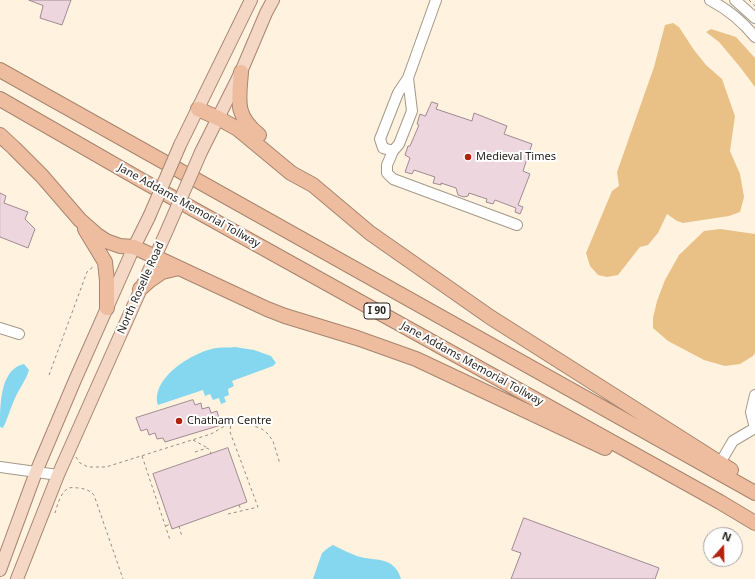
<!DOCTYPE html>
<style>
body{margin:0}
#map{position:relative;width:755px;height:579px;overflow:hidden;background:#fff2df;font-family:"Noto Sans",sans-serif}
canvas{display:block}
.north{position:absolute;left:703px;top:527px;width:40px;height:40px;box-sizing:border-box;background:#fff;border:1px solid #a7a5a3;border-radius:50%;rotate:20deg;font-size:11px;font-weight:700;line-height:16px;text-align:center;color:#241f19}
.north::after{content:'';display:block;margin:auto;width:14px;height:18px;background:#b1230f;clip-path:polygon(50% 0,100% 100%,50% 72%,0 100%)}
</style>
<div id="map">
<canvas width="755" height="579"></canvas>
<div class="north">N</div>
</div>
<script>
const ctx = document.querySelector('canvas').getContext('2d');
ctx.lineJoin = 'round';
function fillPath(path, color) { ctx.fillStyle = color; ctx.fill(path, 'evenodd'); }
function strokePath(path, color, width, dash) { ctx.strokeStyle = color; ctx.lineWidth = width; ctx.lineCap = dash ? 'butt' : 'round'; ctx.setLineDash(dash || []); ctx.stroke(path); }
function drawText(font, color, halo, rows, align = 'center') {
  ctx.font = font + ' "Noto Sans",sans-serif'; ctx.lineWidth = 4; ctx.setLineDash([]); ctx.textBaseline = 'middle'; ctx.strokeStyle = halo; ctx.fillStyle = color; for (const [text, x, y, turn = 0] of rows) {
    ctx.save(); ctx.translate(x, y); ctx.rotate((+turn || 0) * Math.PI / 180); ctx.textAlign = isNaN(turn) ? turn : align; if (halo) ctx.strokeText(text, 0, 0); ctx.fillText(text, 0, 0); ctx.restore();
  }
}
const green = new Path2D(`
 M673,23L679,27L694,50L706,65L722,79L735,116L730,151L740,174L744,197L740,212L729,216L683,223L677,221L667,214L658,233L648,245L640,247L618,275L607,277L598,275L590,266L586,253L612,191L619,186L617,172L654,67L665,25Z
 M711,29L736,37L755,58V87L740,67L719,42L706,32Z
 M720,229L755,234V353L753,356L740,364L725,366L704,360L668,341L653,328V318L657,301L665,280L679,255L704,231Z`);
const water = new Path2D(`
 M235,347L254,350L271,356L276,363L273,366L232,381L234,386L228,389L229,395L224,397L226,402L221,404L219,398L213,400L210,394L205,396L203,390L158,405C150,378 194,351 217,348C223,347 229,348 235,347Z
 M24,364L29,370C26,380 21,386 16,396C11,406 8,418 3,428L0,427C0,405 0,369 24,364Z
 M333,545C341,549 349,553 357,556C375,562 394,555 401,579H313L322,553L328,548Z`);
const building = new Path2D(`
 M29,0H71L62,25L40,18L43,6Z
 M432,102L438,104L436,109L472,121L474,113L507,126L504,134L532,144L523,171L530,174L518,205L523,207L520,214L515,212L516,208L495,200L493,204L486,202L487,199L469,193L468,196L464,197L458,195L456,188L441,183V185L433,183L435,177L414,170L412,174L405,172L410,158L405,155L408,146H410L419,125L417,124L420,114L425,116Z
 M0,193L6,196L4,203L28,212L25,219L35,229L28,248L0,237Z
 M193,400L195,405L201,403L202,409L209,407L211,413L217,411L221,425L165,442L163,438L157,439L155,433L149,435L147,429L141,431L136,418Z
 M228,448L247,502L172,529L153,474Z
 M524,518L659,568L655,579H511L521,553L512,550Z`);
const path = new Path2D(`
 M749,0L755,6
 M49,375L87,272L94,266
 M193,440L206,447
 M195,452L207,448L210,450L211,454
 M142,456L170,540
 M76,457L80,463L88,467H106L211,434L223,427L231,424L243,422L262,429L268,434L273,441L280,464
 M239,505L241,510
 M55,513C57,506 61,491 69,488C72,487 77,488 79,488C86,489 89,490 94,495L123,579
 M228,514L258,507L230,432L231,424
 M166,526L170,524
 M179,526L182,537`);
const minor = new Path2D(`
 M710,0C727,9 743,22 755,37
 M735,0L755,18
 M408,78L412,111L399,144L393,151L383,148L380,139L398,93L408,78L436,0
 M393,151L387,165V173L393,179L517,225
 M0,328L19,334
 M755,395L751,412L754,424L755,425
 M720,463L733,441L755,428
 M0,467L58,475`);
const major = new Path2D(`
 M180,145L251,0
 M201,152L241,72L266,13L273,0
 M0,570L36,472L75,380L134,247L149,217
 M17,579L58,475L168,228`);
const highway = new Path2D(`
 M0,70L755,493
 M241,72C239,100 234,115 259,135
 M0,99L141,180L720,502L755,523
 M198,109L218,118L238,129L291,173L313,185L370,233L490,317L731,470
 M0,135L14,148L42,176L80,220L97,235L106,241L120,246L134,247L267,309L285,316L357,338L416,359L605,448
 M85,229L105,262L107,281V308
 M140,289L149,281L162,272L179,268`);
const majorBridge = new Path2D(`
 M149,217L180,145
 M168,228L201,152`);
const markers = [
 [468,157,4,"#b1230f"],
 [179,421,4,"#b1230f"]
];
const shields = [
 [377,311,26]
];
const shieldNames = [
 ["I 90",377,311]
];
const poiNames = [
 ["Medieval Times",476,157],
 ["Chatham Centre",187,421]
];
const streetNames = [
 ["Jane Addams Memorial Tollway",189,206,29],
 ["North Roselle Road",141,288,-66],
 ["Jane Addams Memorial Tollway",472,364,29]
];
fillPath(green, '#e9c187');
fillPath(water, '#84d7ef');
fillPath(building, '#edd6de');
strokePath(building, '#a08a92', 1);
strokePath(minor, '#a59988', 12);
strokePath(major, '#a7856f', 14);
strokePath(highway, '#a7856f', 16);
strokePath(path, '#968d80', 1, [3, 3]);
strokePath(minor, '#fff', 10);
strokePath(major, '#f5d7c5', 12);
strokePath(highway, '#eebc9e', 14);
strokePath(majorBridge, '#a7856f', 14, []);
strokePath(majorBridge, '#f5d7c5', 12);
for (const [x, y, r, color] of markers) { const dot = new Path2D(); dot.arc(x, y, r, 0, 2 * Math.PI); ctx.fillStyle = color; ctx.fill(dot); strokePath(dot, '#fff', 1.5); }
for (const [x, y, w] of shields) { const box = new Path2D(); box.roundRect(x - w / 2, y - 8, w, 16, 3); ctx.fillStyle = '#fff'; ctx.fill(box); strokePath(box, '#241f19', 1); }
drawText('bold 10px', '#241f19', null, shieldNames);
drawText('11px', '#241f19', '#fff', poiNames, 'left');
drawText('11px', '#241f19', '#fff', streetNames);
</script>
